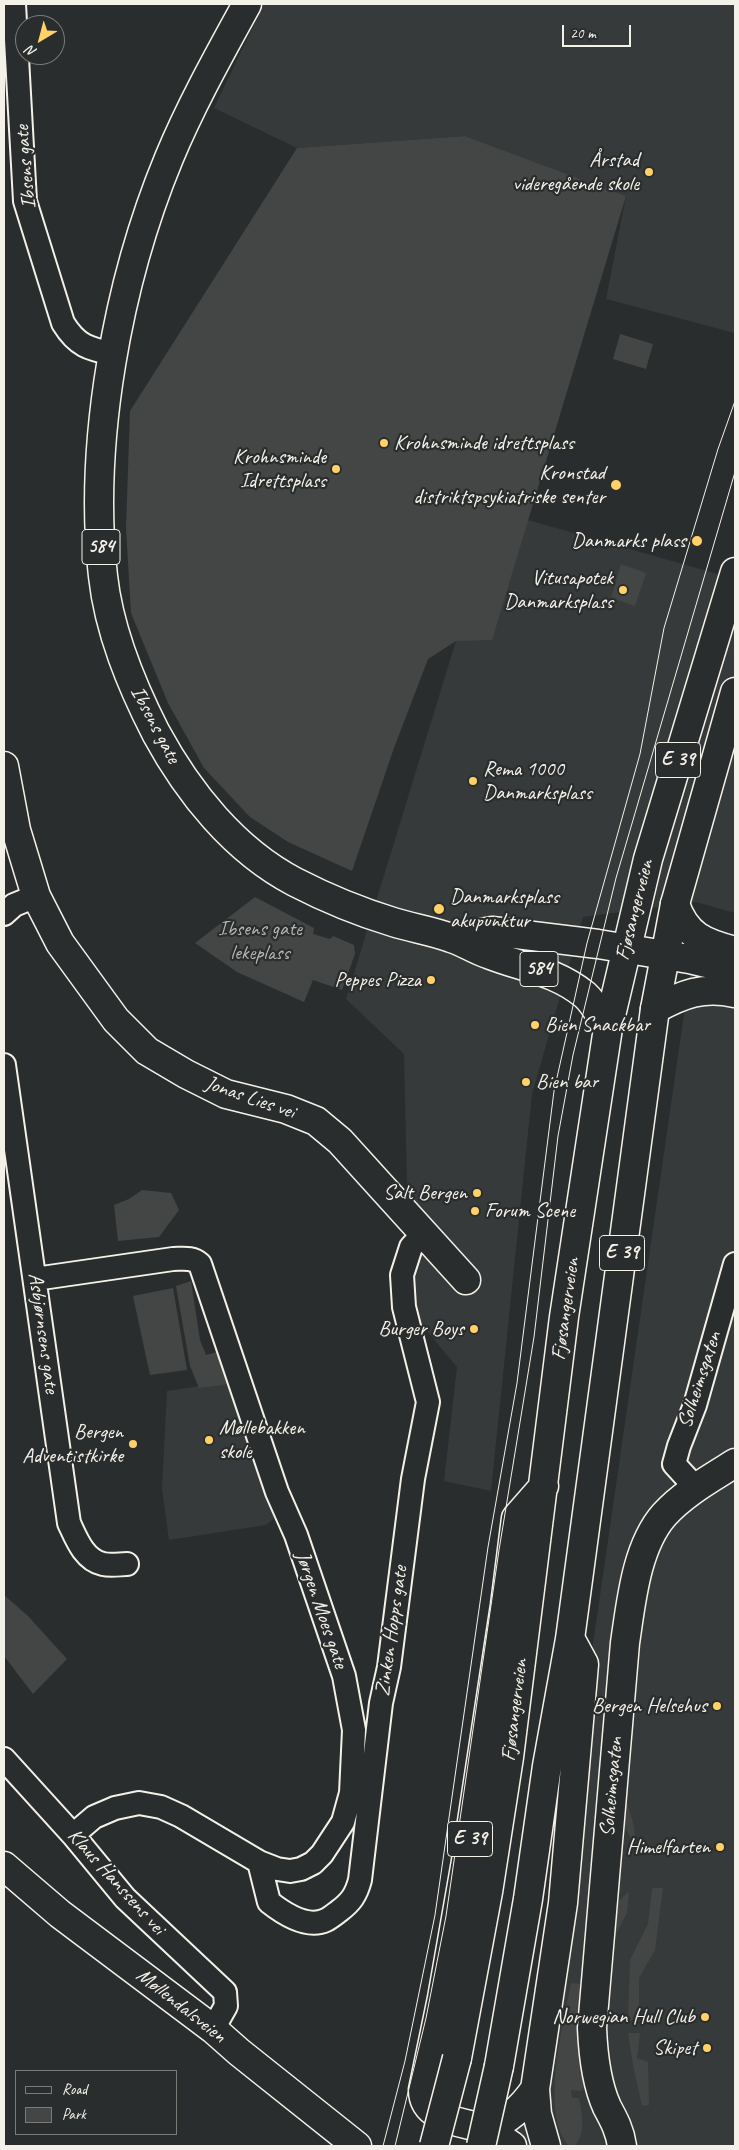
<!DOCTYPE html>
<meta charset="utf-8">
<style>
body{margin:0}
#map{position:relative;width:739px;height:2150px;overflow:hidden;background:#2a2d2e;font-family:Caveat,sans-serif}
canvas{display:block}
.frame{position:absolute;inset:0;border:5px solid #f4f1e8;pointer-events:none}
.legend{position:absolute;left:15px;top:2070px;width:162px;height:65px;box-sizing:border-box;background:#2a2d2e;border:1px solid #7b7b78;margin:0;padding:6px 9px;list-style:none;font-size:15px;color:#f4f1e8}
.legend li{display:flex;align-items:center;gap:10px;height:25px}
.legend b{width:25px;border:1px solid #7b7b78}
.north{position:absolute;left:15px;top:15px;width:50px;height:50px;box-sizing:border-box;background:#2a2d2e;border:1px solid #7b7b78;border-radius:50%;rotate:217deg;font-size:14px;font-weight:700;line-height:20px;text-align:center;color:#f4f1e8}
.north::after{content:'';display:block;margin:auto;width:18px;height:22px;background:#ffd166;clip-path:polygon(50% 0,100% 100%,50% 72%,0 100%)}
.scale{position:absolute;left:562px;top:25px;width:69px;height:22px;box-sizing:border-box;border:2px solid #f4f1e8;border-top:0;padding-left:6px;font-size:15px;line-height:18px;white-space:nowrap;color:#f4f1e8;-webkit-text-stroke:4px #2a2d2e;paint-order:stroke}
</style>
<div id="map">
<canvas width="739" height="2150"></canvas>
<div class="frame"></div>
<ul class="legend">
<li><b style="height:6px;background:#2a2d2e"></b>Road</li>
<li><b style="height:14px;background:#444645"></b>Park</li>
</ul>
<div class="north">N</div>
<div class="scale">20 m</div>
</div>
<script>
const ctx = document.querySelector('canvas').getContext('2d');
ctx.lineJoin = 'round';
function fillPath(path, color) { ctx.fillStyle = color; ctx.fill(path, 'evenodd'); }
function strokePath(path, color, width, dash) { ctx.strokeStyle = color; ctx.lineWidth = width; ctx.lineCap = dash ? 'butt' : 'round'; ctx.setLineDash(dash || []); ctx.stroke(path); }
function drawText(font, color, halo, rows, align = 'center') {
  ctx.font = font + ' Caveat,sans-serif'; ctx.lineWidth = 4.5; ctx.setLineDash([]); ctx.textBaseline = 'middle'; ctx.strokeStyle = halo; ctx.fillStyle = color; for (const [text, x, y, turn = 0] of rows) {
    ctx.save(); ctx.translate(x, y); ctx.rotate((+turn || 0) * Math.PI / 180); ctx.textAlign = isNaN(turn) ? turn : align; if (halo) ctx.strokeText(text, 0, 0); ctx.fillText(text, 0, 0); ctx.restore();
  }
}
const built = new Path2D(`
 M264,4H735V333L606,299L626,196L465,136L297,148L214,108Z
 M528,520L735,579V913L696,902L583,917L532,1094L491,1491L444,1481L457,1367L410,1311L404,1054L346,999L456,641Z
 M693,952L735,964V2146H507L530,2046L567,1824Z
 M233,1381L280,1514L266,1525L169,1540L162,1489L167,1391Z`);
const green = new Path2D(`
 M465,136L626,196L492,640L456,641L428,659L394,748L352,871L288,842L250,817L204,768L168,703L131,613L126,528L130,411L297,148Z
 M620,334L653,344L646,369L613,359Z
 M621,564L646,573L635,606L611,598Z
 M255,897L314,928L313,934L330,939L333,936L354,945L355,954L342,990L313,980L304,1002L237,972L195,943Z
 M142,1190L171,1193L179,1210L159,1237L118,1241L114,1205L129,1199Z
 M191,1281L200,1340L206,1355L217,1352L229,1384L199,1388L190,1366L176,1286Z
 M173,1288L187,1370L150,1375L133,1296Z
 M4,1595L28,1616L67,1659L33,1694L4,1656Z
 M625,1796L634,1826L635,1846L623,1823Z
 M652,1888H663L655,1950L639,1978V2021L628,2020L630,1960L648,1924Z
 M629,1892L627,1913L611,1944C613,1925 611,1903 629,1892Z
 M571,1983L582,1984L580,2049L586,2084L581,2091L571,2090L572,2098H579C582,2115 586,2132 575,2146H569C539,2114 564,2022 571,1983Z
 M628,2033H640L637,2058L648,2062L649,2105L642,2106L633,2065Z`);
const street = new Path2D(`
 M14,4L25,201L63,323C77,346 89,349 114,354
 M4,914L14,905L36,896
 M4,1065L69,1523C76,1538 84,1560 103,1564C111,1566 120,1564 127,1564
 M35,1279L173,1259C183,1259 192,1257 200,1264L277,1492L296,1535L344,1676L354,1730L351,1793L343,1822L322,1854L313,1863L301,1869L290,1871L277,1869L259,1862L181,1816L161,1807L139,1803L115,1808L94,1817L73,1835
 M696,1488L674,1464L679,1446L695,1405L735,1264
 M4,1759L73,1835L125,1898L225,1992L226,2006L213,2029
 M259,1862L269,1902C283,1913 307,1929 326,1920C330,1918 335,1914 339,1911C351,1902 356,1895 360,1880L381,1703L389,1667L413,1479L428,1402L404,1307L402,1275L411,1247L424,1233`);
const secondary = new Path2D(`
 M4,766L16,830L36,896L60,943L116,1020L147,1051L186,1074L226,1094L286,1109L316,1121L340,1141L466,1280
 M4,1866L60,1914L213,2029L239,2052L357,2146
 M622,2146C620,2131 614,2120 607,2107C597,2085 593,2052 592,2028L625,1643C631,1603 636,1547 664,1515C684,1493 710,1479 735,1463`);
const primary = new Path2D(`
 M247,4C219,55 191,105 169,158C118,281 88,443 103,576C109,631 131,684 156,733C188,792 234,850 295,882C326,898 360,912 393,922C412,928 433,931 451,938C464,942 475,950 488,954C523,968 554,970 585,995C595,1004 601,1017 608,1028
 M675,904C686,936 704,943 735,951
 M453,938L492,931L598,944L689,959L735,970
 M655,1009C683,994 703,986 735,993`);
const highway = new Path2D(`
 M457,2058L488,1892L509,1757L564,1317L608,1028L648,859L735,572
 M499,2066L528,1899L547,1766L570,1639L655,1009L675,904L735,692
 M487,2129C508,2120 522,2108 535,2089
 M512,2146C504,2140 494,2132 485,2129C463,2122 423,2120 423,2090L442,1998L465,1867L505,1605L516,1518L544,1486
 M546,2146L537,2114L535,2089L563,1903L584,1664L571,1640`);
const tram = new Path2D(`
 M383,2146L405,2061L435,1915L488,1547L517,1383L554,1091L587,943L640,754L664,628L718,449L735,401
 M395,2146L426,2018L446,1916L499,1550L534,1337L558,1136L573,1055L616,878L735,472`);
const highwayBridge = new Path2D(`
 M434,2146L457,2058
 M481,2146L499,2066`);
const markers = [
 [649,172,5,"#ffd166"],
 [384,443,5,"#ffd166"],
 [336,469,5,"#ffd166"],
 [616,485,6,"#ffd166"],
 [697,541,6,"#ffd166"],
 [623,590,5,"#ffd166"],
 [473,781,5,"#ffd166"],
 [439,909,6,"#ffd166"],
 [431,980,5,"#ffd166"],
 [535,1025,5,"#ffd166"],
 [526,1082,5,"#ffd166"],
 [477,1193,5,"#ffd166"],
 [475,1211,5,"#ffd166"],
 [474,1329,5,"#ffd166"],
 [209,1440,5,"#ffd166"],
 [133,1444,5,"#ffd166"],
 [717,1706,5,"#ffd166"],
 [720,1847,5,"#ffd166"],
 [705,2017,5,"#ffd166"],
 [707,2048,5,"#ffd166"]
];
const shields = [
 [101,547,38],
 [678,760,45],
 [539,969,38],
 [622,1253,45],
 [470,1839,45]
];
const shieldNames = [
 ["584",101,547],
 ["E 39",678,760],
 ["584",539,969],
 ["E 39",622,1253],
 ["E 39",470,1839]
];
const poiNames = [
 ["Årstad",639,160],
 ["videregående skole",639,184],
 ["Krohnsminde idrettsplass",394,443,"left"],
 ["Krohnsminde",326,457],
 ["Idrettsplass",326,481],
 ["Kronstad",605,473],
 ["distriktspsykiatriske senter",605,497],
 ["Danmarks plass",686,541],
 ["Vitusapotek",613,578],
 ["Danmarksplass",613,602],
 ["Rema 1000",483,769,"left"],
 ["Danmarksplass",483,793,"left"],
 ["Danmarksplass",450,897,"left"],
 ["akupunktur",450,921,"left"],
 ["Peppes Pizza",421,980],
 ["Bien Snackbar",545,1025,"left"],
 ["Bien bar",536,1082,"left"],
 ["Salt Bergen",467,1193],
 ["Forum Scene",485,1211,"left"],
 ["Burger Boys",464,1329],
 ["Møllebakken",219,1428,"left"],
 ["skole",219,1452,"left"],
 ["Bergen",123,1432],
 ["Adventistkirke",123,1456],
 ["Bergen Helsehus",707,1706],
 ["Himelfarten",710,1847],
 ["Norwegian Hull Club",695,2017],
 ["Skipet",697,2048]
];
const streetNames = [
 ["Ibsens gate",26,167,-95],
 ["Ibsens gate",155,725,62],
 ["Fjøsangerveien",635,910,-76],
 ["Jonas Lies vei",250,1098,19],
 ["Fjøsangerveien",566,1309,-82],
 ["Asbjørnsens gate",43,1333,82],
 ["Solheimsgaten",700,1380,-72],
 ["Jørgen Moes gate",321,1610,71],
 ["Zinken Hopps gate",392,1631,-82],
 ["Fjøsangerveien",515,1710,-83],
 ["Solheimsgaten",612,1787,-85],
 ["Klaus Hanssens vei",116,1882,48],
 ["Møllendalsveien",181,2006,38]
];
const parkNames = [
 ["Ibsens gate",260,929],
 ["lekeplass",260,953]
];
fillPath(built, '#373a3a');
fillPath(green, '#444645');
strokePath(street, '#f4f1e8', 26);
strokePath(secondary, '#f4f1e8', 31);
strokePath(primary, '#f4f1e8', 31);
strokePath(highway, '#f4f1e8', 31);
strokePath(street, '#2a2d2e', 22);
strokePath(secondary, '#2a2d2e', 28);
strokePath(primary, '#2a2d2e', 28);
strokePath(highway, '#2a2d2e', 28);
strokePath(tram, '#f4f1e8', 1);
strokePath(highwayBridge, '#f4f1e8', 31, []);
strokePath(highwayBridge, '#2a2d2e', 28);
for (const [x, y, r, color] of markers) { const dot = new Path2D(); dot.arc(x, y, r, 0, 2 * Math.PI); ctx.fillStyle = color; ctx.fill(dot); strokePath(dot, '#2a2d2e', 2); }
for (const [x, y, w] of shields) { const box = new Path2D(); box.roundRect(x - w / 2, y - 17.5, w, 35, 4); ctx.fillStyle = '#2a2d2e'; ctx.fill(box); strokePath(box, '#f4f1e8', 1); }
drawText('bold 20px', '#f4f1e8', null, shieldNames);
drawText('21px', '#f4f1e8', '#2a2d2e', poiNames, 'right');
drawText('21px', '#f4f1e8', '#2a2d2e', streetNames);
drawText('21px', '#b6b5af', '#2a2d2e', parkNames);
</script>
